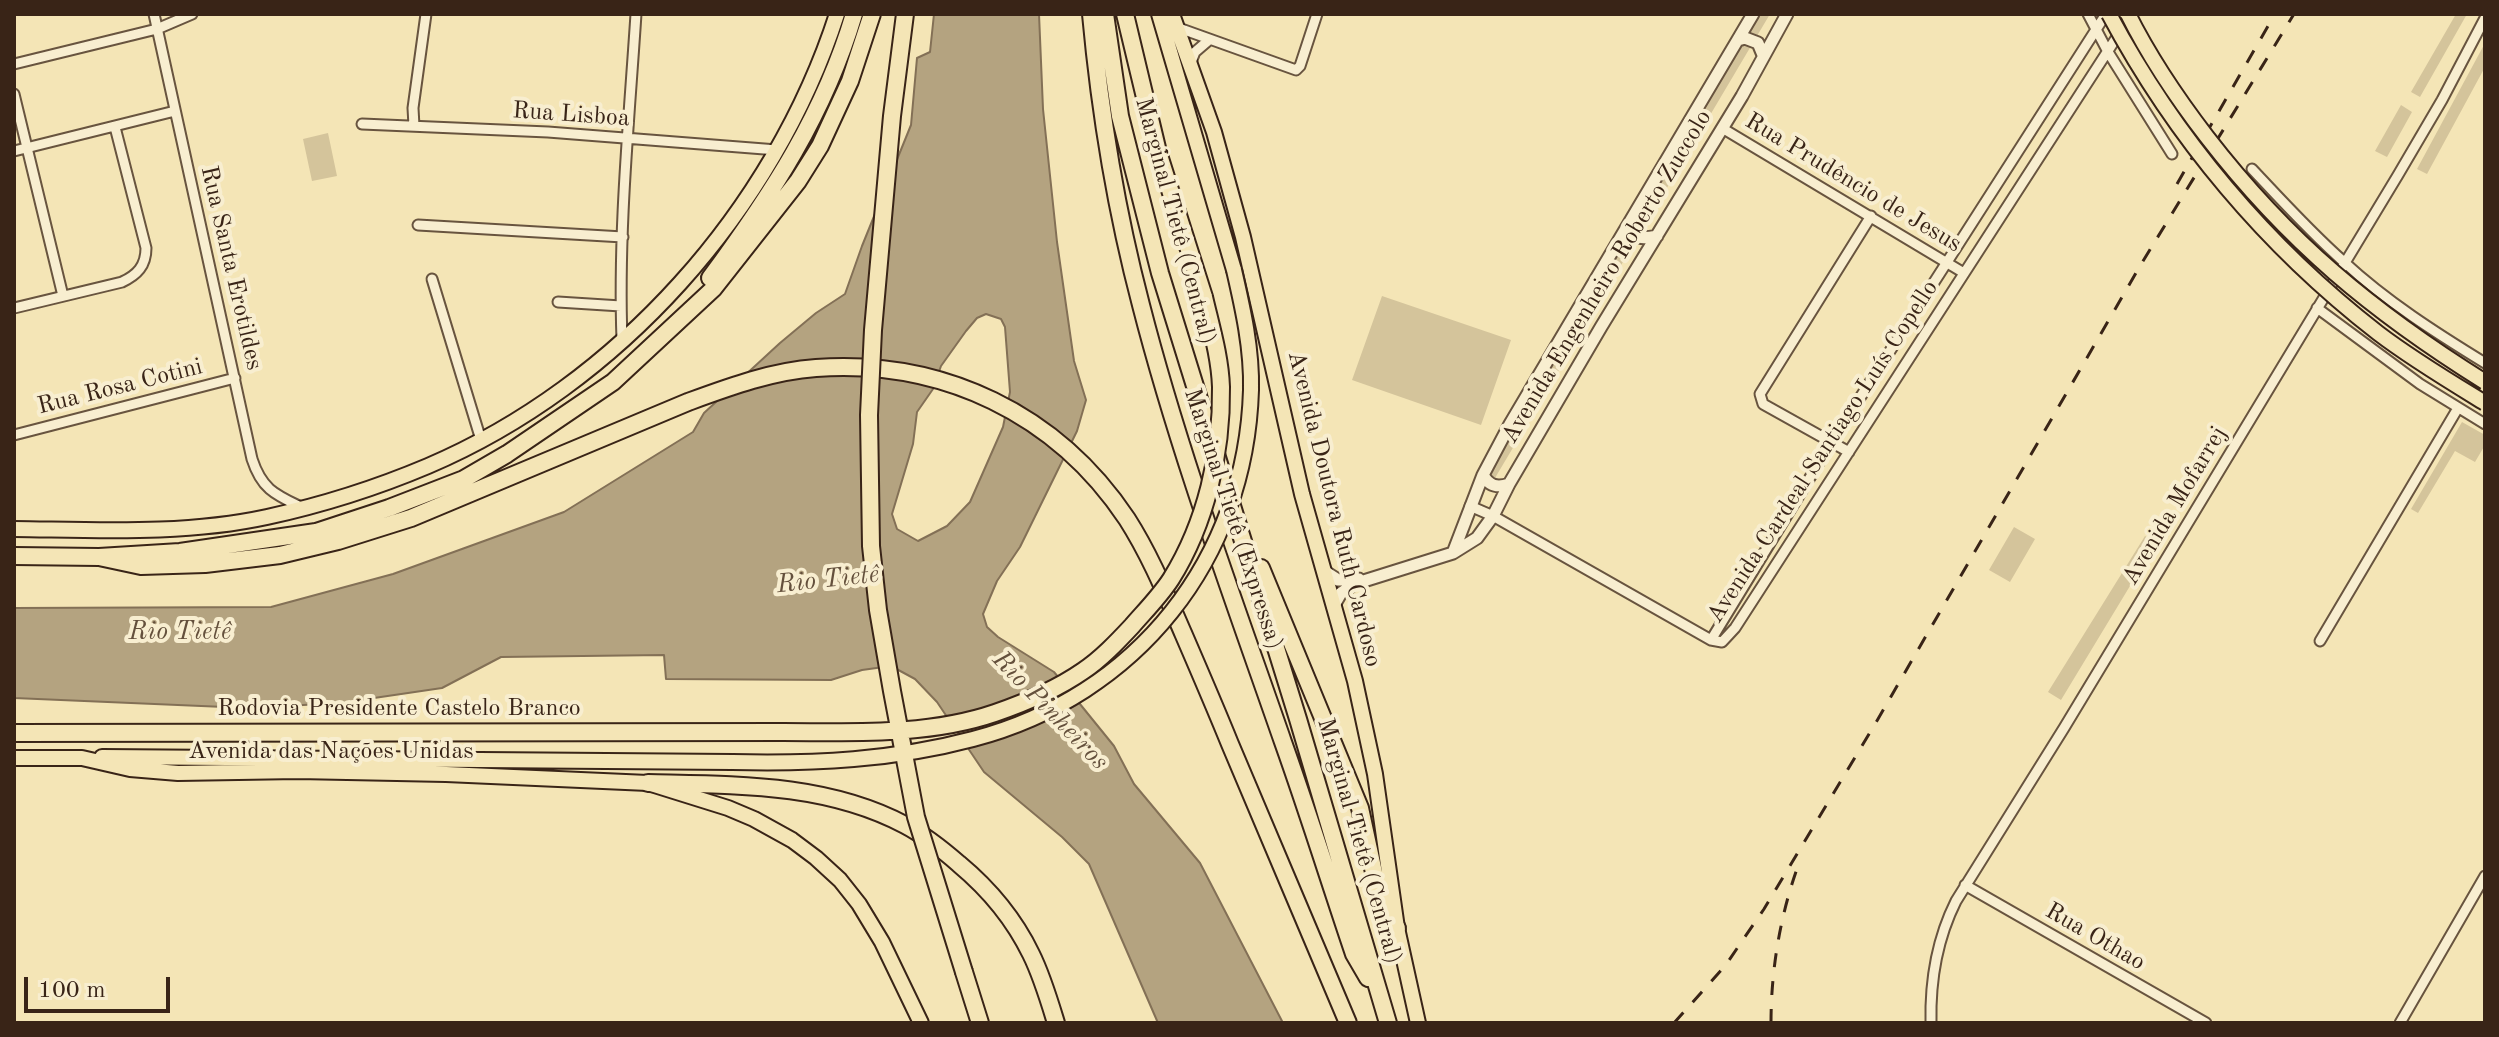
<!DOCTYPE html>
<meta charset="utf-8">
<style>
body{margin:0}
#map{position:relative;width:2499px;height:1037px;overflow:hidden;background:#f4e5b6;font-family:"Old Standard TT",serif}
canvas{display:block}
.frame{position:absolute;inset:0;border:16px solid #392417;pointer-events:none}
.scale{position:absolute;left:24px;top:977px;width:146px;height:36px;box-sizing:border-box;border:4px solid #392417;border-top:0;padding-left:10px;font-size:24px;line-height:28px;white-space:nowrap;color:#392417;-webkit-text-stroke:6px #f8eed0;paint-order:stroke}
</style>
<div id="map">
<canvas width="2499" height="1037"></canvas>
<div class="frame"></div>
<div class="scale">100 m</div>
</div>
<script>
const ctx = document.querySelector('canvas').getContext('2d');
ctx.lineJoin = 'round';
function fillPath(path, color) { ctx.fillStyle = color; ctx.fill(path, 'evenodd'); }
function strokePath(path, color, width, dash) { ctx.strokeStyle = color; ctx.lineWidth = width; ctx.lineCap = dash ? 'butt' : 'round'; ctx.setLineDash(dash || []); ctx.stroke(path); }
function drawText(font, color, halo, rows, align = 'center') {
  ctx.font = font + ' "Old Standard TT",serif'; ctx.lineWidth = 8; ctx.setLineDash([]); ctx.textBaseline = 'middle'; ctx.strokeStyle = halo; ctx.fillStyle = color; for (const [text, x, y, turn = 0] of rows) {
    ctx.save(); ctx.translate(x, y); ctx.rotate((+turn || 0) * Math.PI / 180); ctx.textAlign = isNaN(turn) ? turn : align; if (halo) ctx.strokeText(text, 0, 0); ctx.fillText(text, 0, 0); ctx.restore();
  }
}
const green = new Path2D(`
 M1757,14H1770L1495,478L1486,473Z
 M2456,14H2467L2420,97L2411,92Z
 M2485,43V67L2427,174L2417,169Z
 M2401,105L2412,112L2387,157L2375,151Z
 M328,133L337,176L312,181L303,139Z
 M1382,296L1511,340L1481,425L1352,380Z
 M2462,422L2485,435V445L2475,462L2455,451L2418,513L2411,509Z
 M2014,527L2035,539L2010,582L1989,570Z
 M2145,536L2156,543L2061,700L2048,692Z`);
const water = new Path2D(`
 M934,14H1039L1043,109L1057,242L1074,361L1086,400L1077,431L1020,547L997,581L983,614L987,627L998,637L1054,672L1114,746L1134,784L1200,863L1283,1023H1158L1089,864L1062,837L984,772L937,702L915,679L891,666L862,670L831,680L666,679L664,655L501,657L442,688L340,703L248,708L14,698V608L271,607L393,574L564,512L693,432L704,413L780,343L816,313L845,294L862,246L911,125L917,58L930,52ZM986,314L1001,319L1005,327L1010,392L1003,427L970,502L947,526L918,541L897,529L892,514L913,444L917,412L933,389L941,366L966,331L977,318Z`);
const minor = new Path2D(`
 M154,14L252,459C262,490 276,495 303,508
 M2088,14L2108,52L2172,154
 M2106,14L1831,443L1711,640L1722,642L1735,628L2122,29
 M1176,27L1296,70L1300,66L1317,14
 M14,64L157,29L192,14
 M1190,65L1195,52L1209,40
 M14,94L63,296
 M362,124L548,132L777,150
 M414,126L413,108L426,14
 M1722,128L1964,273
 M14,151L175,111
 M2252,169C2282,201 2311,233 2344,262C2386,301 2436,333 2485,363
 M418,225L623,237
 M432,279L481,440
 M558,302L621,306
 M14,308L122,282C137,275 146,266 146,248L115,127
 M2317,308L2420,384L2485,424
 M622,340C618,231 629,122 636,14
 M14,435L235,378
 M1849,452L1763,404L1760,394L1871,216
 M1470,506L1493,516L1711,640
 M2320,641L2458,408
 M1965,885L2206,1023
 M1931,1023C1930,981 1937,939 1956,901L2064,728L2398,175L2442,100L2485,18
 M2400,1023L2485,876`);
const tertiary = new Path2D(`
 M1738,40L1745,38L1758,43L1763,55
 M1629,225C1634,240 1643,239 1657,236
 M1483,475C1489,486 1497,488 1509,484
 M1453,553L1483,475L1510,424L1753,14
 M1324,571L1338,580L1359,579
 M1333,607L1341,593L1354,584L1453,553L1477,538L1493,516L1509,484L1601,327L1742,96L1787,14`);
const trunk = new Path2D(`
 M1159,14L1234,270
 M1172,14L1214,132L1243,237L1302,494L1355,681L1375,774L1397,928L1418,1023
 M14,529C98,530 184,535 267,517C322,505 376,488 428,466C618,385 774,210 837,14
 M102,757L732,762
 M14,758H82L130,769L178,773L298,771L446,774L648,783L728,808L754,819L792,840L816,858L840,880L859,904L882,942L921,1023`);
const motorway = new Path2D(`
 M1091,14C1100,112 1116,210 1141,305C1179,453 1233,598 1283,742C1308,812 1330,883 1354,954L1368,978
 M1105,14L1120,116L1160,273L1298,719L1388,1023
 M1125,14L1158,152L1204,297
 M710,278C772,194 824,115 854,14
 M14,556L99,557L180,552L316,532L389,508L464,479L507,454L613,382L713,289L798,181L820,146L850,81L872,14
 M99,557L141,566L205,564L280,555L338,541L411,518L688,402C729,387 772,371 816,368C943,359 1057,414 1127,519C1150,555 1166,594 1183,633C1199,670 1215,707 1230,744C1269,837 1309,930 1348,1023
 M1261,568L1360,808L1381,905L1397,928
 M14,733L783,732
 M648,783C735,785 826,783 905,825C924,835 943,850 959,864C989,889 1014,919 1031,954C1042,976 1049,1000 1056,1023
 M964,972L980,1023`);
const rail = new Path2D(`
 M2177,184L2275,14
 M1674,1023L1725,966L1764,909L1878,719L2140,266L2294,14
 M1771,1023C1771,970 1780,916 1798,866`);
const trunkBridge = new Path2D(`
 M2109,14C2175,138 2267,247 2378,333C2412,359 2449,381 2485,403
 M2128,14C2150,58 2177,98 2207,137C2288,242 2373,312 2485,382
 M732,762C814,764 894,760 973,739C1137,696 1246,559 1251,390C1252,349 1243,309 1234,270`);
const motorwayBridge = new Path2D(`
 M905,14L892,116L873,330L869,415L871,546L878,610L892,691L916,817L964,972
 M783,732C853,732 928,736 995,713C1024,703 1057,689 1083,671C1101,659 1117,642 1132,626C1145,611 1160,596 1171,579C1206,523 1222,453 1221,387C1220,357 1211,327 1204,297`);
const streetNames = [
 ["Rua Lisboa",571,115,4],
 ["Rua Prudêncio de Jesus",1853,183,31],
 ["Marginal Tietê (Central)",1175,221,75],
 ["Rua Santa Erotildes",231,268,77],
 ["Avenida Engenheiro Roberto Zuccolo",1607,277,-59],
 ["Rua Rosa Cotini",120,387,-14],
 ["Avenida Cardeal Santiago Luís Copello",1823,452,-57],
 ["Avenida Mofarrej",2175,506,-59],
 ["Avenida Doutora Ruth Cardoso",1334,509,76],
 ["Marginal Tietê (Expressa)",1233,519,72],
 ["Rodovia Presidente Castelo Branco",399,709],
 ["Avenida das Nações Unidas",331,752],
 ["Marginal Tietê (Central)",1359,841,74],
 ["Rua Othao",2095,937,30]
];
const waterNames = [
 ["Rio Tietê",828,580,-6],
 ["Rio Tietê",180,632],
 ["Rio Pinheiros",1050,711,46]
];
fillPath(green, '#d4c49b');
fillPath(water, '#b4a380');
strokePath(water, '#837056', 2);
strokePath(minor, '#68543f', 13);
strokePath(tertiary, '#68543f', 15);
strokePath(trunk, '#392417', 18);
strokePath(motorway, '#392417', 20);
strokePath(minor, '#f8eed0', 9);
strokePath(tertiary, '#f8eed0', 11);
strokePath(trunk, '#f4e5b6', 14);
strokePath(motorway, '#f4e5b6', 16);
strokePath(rail, '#392417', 3, [14, 14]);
strokePath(trunkBridge, '#392417', 18, []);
strokePath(motorwayBridge, '#392417', 20, []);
strokePath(trunkBridge, '#f4e5b6', 14);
strokePath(motorwayBridge, '#f4e5b6', 16);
drawText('24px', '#392417', '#f8eed0', streetNames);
drawText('italic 26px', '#64503c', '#f8eed0', waterNames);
</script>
